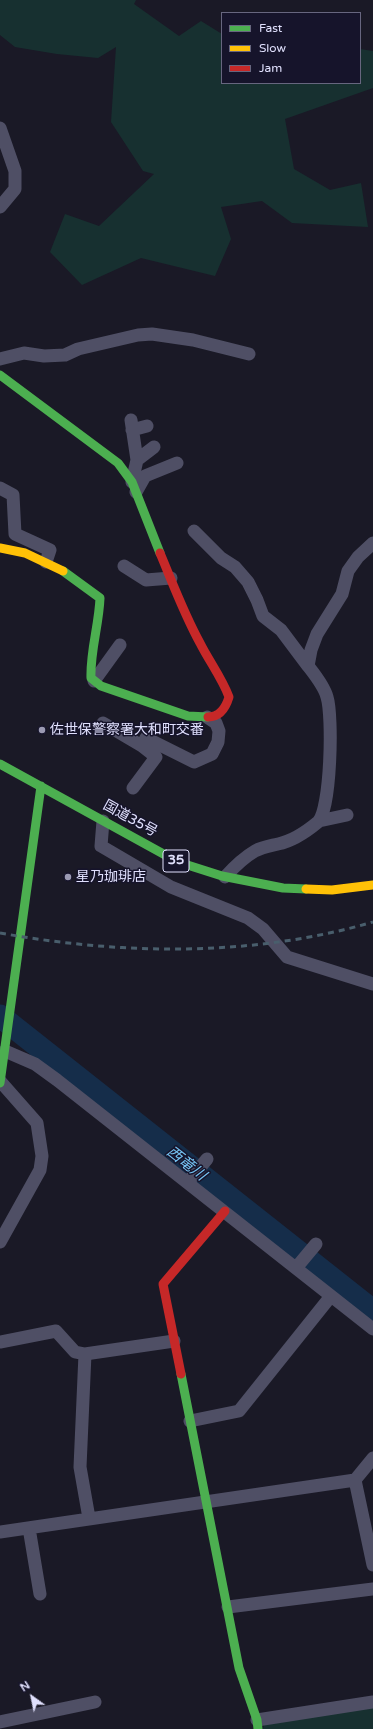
<!DOCTYPE html>
<meta charset="utf-8">
<style>
body{margin:0}
#map{position:relative;width:373px;height:1729px;overflow:hidden;background:#1a1926;font-family:"Varela Round",sans-serif}
canvas{display:block}
.legend{position:absolute;left:221px;top:12px;width:140px;height:72px;box-sizing:border-box;background:#16142b;border:1px solid #67667f;margin:0;padding:5px 7px;list-style:none;font-size:12px;color:#e0e0fd}
.legend li{display:flex;align-items:center;gap:8px;height:20px}
.legend b{width:20px;border:1px solid #67667f}
.north{position:absolute;left:12px;top:1677px;width:40px;height:40px;-webkit-text-stroke:3px #16142b;paint-order:stroke;rotate:327deg;font-size:11px;font-weight:700;line-height:16px;text-align:center;color:#e0e0fd}
.north::after{content:'';display:block;margin:auto;width:14px;height:18px;background:#e0e0fd;clip-path:polygon(50% 0,100% 100%,50% 72%,0 100%)}
</style>
<div id="map">
<canvas width="373" height="1729"></canvas>
<ul class="legend">
<li><b style="height:5px;background:#4caf50"></b>Fast</li>
<li><b style="height:5px;background:#ffc107"></b>Slow</li>
<li><b style="height:5px;background:#c62828"></b>Jam</li>
</ul>
<div class="north">N</div>
</div>
<script>
const ctx = document.querySelector('canvas').getContext('2d');
ctx.lineJoin = 'round';
function fillPath(path, color) { ctx.fillStyle = color; ctx.fill(path, 'evenodd'); }
function strokePath(path, color, width, dash) { ctx.strokeStyle = color; ctx.lineWidth = width; ctx.lineCap = dash ? 'butt' : 'round'; ctx.setLineDash(dash || []); ctx.stroke(path); }
function drawText(font, color, halo, rows, align = 'center') {
  ctx.font = font + ' "Varela Round","Noto Sans JP",sans-serif'; ctx.lineWidth = 3; ctx.setLineDash([]); ctx.textBaseline = 'middle'; ctx.strokeStyle = halo; ctx.fillStyle = color; for (const [text, x, y, turn = 0] of rows) {
    ctx.save(); ctx.translate(x, y); ctx.rotate((+turn || 0) * Math.PI / 180); ctx.textAlign = isNaN(turn) ? turn : align; if (halo) ctx.strokeText(text, 0, 0); ctx.fillText(text, 0, 0); ctx.restore();
  }
}
const green = new Path2D(`
 M0,0H136L134,4L179,36L201,21L222,34V83H360V49L373,51V88L285,119L294,169L330,190L361,183L368,227L292,223L262,201L221,207L231,239L215,276L141,258L82,285L50,252L65,214L99,226L154,174L143,171L111,122L116,47L98,58L57,54L15,47L0,35Z
 M373,1707V1729H263L264,1725Z`);
const river = new Path2D(`
 M0,1016L373,1311`);
const street = new Path2D(`
 M0,128L15,171V189L0,207
 M0,359L24,353L44,356L65,355L78,349L138,335L152,334L193,340L249,354
 M131,420L137,460L132,482
 M132,430L147,426
 M137,460L154,447
 M0,488L13,495L15,534L50,550L46,562
 M136,492L145,476L177,463
 M194,531L221,558L235,567L248,582L257,600L263,616L281,630L308,666
 M124,566L146,580L171,578
 M94,681L120,645
 M103,723L142,746L146,738L194,762L212,754L218,742L219,731L216,723L207,717
 M133,788L156,757L142,746
 M103,821L101,846L171,887L248,918L263,929L287,957L373,984
 M319,821L347,815
 M225,877C234,867 243,858 255,851C263,847 270,846 278,844C293,841 306,832 318,822C331,809 333,716 327,697C324,686 315,675 308,666L311,650L317,634L342,594L348,571L358,557L373,543
 M5,1051L35,1064L57,1080L373,1329
 M188,1182L207,1159
 M0,1242L40,1170L42,1156L37,1123L0,1081
 M296,1268L316,1244
 M0,1342L56,1331L75,1352L85,1354L174,1341
 M85,1354L80,1467L89,1518
 M190,1421L239,1411L331,1296
 M355,1480L373,1565
 M29,1528L40,1594
 M0,1532L355,1480L373,1458
 M228,1607L373,1589
 M257,1720L373,1702
 M0,1722L95,1702`);
const fast = new Path2D(`
 M0,375L118,463L132,482L160,553
 M63,571L100,598C99,625 90,651 91,678L101,686L188,716L208,717
 M0,764L178,862L222,876L283,888L306,889
 M0,1083L41,786
 M181,1374L239,1668L257,1720L258,1729`);
const slow = new Path2D(`
 M0,548L25,553L63,571
 M306,889L332,890L373,885`);
const jam = new Path2D(`
 M160,553C173,584 184,614 200,643C209,661 222,678 229,697C226,707 220,717 208,717
 M181,1374L163,1284L225,1211`);
const rail = new Path2D(`
 M0,933C123,955 253,957 373,922`);
const markers = [
 [42,730,4,"#9b9ab2"],
 [68,877,4,"#9b9ab2"]
];
const shields = [
 [176,861,26]
];
const shieldNames = [
 ["35",176,861]
];
const poiNames = [
 ["佐世保警察署大和町交番",50,730],
 ["星乃珈琲店",76,877]
];
const streetNames = [
 ["国道35号",130,819,29]
];
const waterNames = [
 ["西竜川",186,1164,38]
];
fillPath(green, '#173030');
strokePath(river, '#152d4a', 23);
strokePath(street, '#4f4f65', 13);
strokePath(fast, '#4caf50', 9);
strokePath(slow, '#ffc107', 9);
strokePath(jam, '#c62828', 9);
strokePath(rail, '#495e6c', 3, [6, 5]);
for (const [x, y, r, color] of markers) { const dot = new Path2D(); dot.arc(x, y, r, 0, 2 * Math.PI); ctx.fillStyle = color; ctx.fill(dot); strokePath(dot, '#16142b', 1.5); }
for (const [x, y, w] of shields) { const box = new Path2D(); box.roundRect(x - w / 2, y - 11, w, 22, 3); ctx.fillStyle = '#16142b'; ctx.fill(box); strokePath(box, '#e0e0fd', 1); }
drawText('bold 13px', '#e0e0fd', null, shieldNames);
drawText('14px', '#e0e0fd', '#16142b', poiNames, 'left');
drawText('14px', '#e0e0fd', '#16142b', streetNames);
drawText('italic 15px', '#76c4f4', '#16142b', waterNames);
</script>
